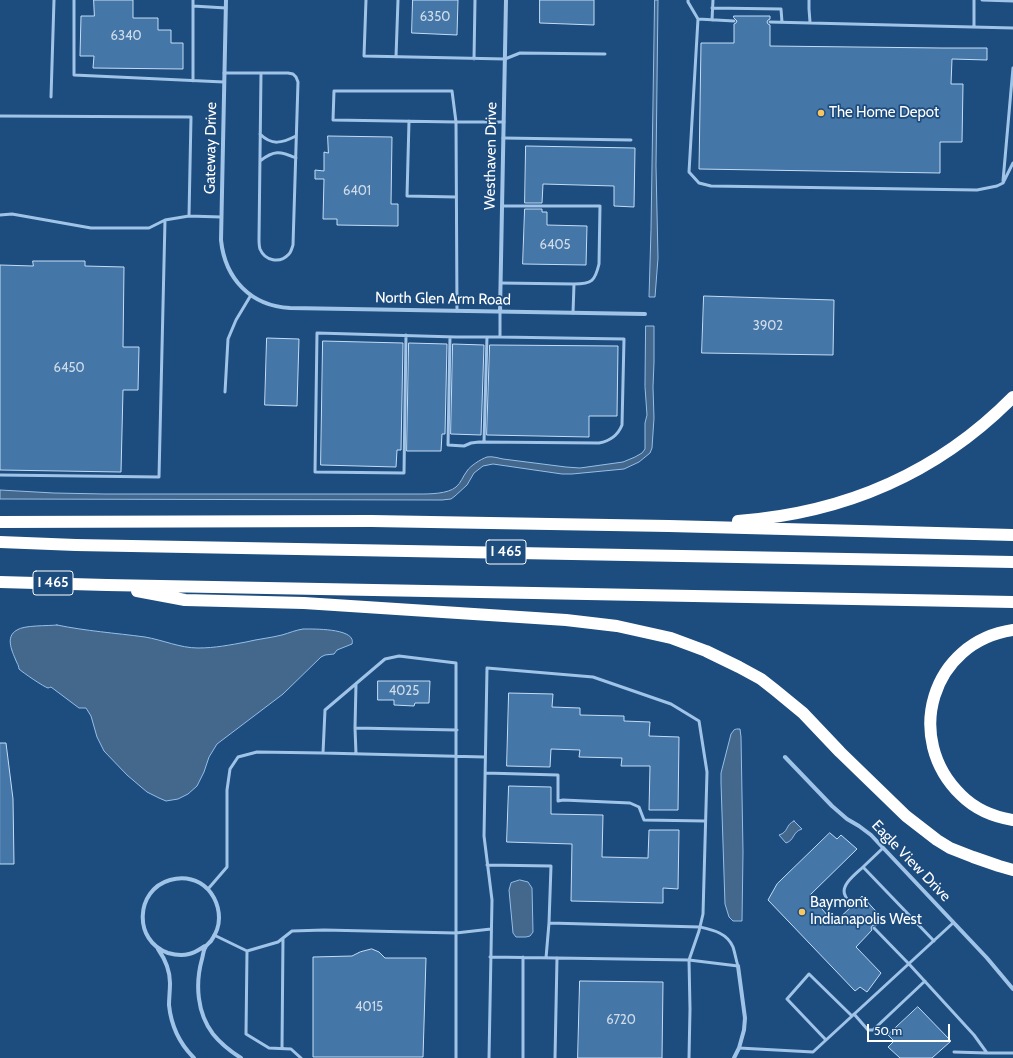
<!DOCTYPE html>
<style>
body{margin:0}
#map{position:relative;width:1013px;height:1058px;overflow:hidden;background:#1d4c7e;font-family:Cabin,sans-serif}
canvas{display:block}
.scale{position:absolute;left:867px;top:1024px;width:83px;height:18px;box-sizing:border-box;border:2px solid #fff;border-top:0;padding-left:5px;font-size:12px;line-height:14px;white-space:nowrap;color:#fff;-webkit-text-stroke:3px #1d4c7e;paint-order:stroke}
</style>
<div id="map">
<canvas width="1013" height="1058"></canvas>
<div class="scale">50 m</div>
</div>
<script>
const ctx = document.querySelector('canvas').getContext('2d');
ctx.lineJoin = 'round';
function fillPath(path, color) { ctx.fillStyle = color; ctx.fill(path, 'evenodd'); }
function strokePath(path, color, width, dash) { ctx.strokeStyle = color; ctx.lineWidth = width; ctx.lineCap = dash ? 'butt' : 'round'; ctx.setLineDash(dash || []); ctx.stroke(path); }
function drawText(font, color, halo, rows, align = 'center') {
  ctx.font = font + ' Cabin,sans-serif'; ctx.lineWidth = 3.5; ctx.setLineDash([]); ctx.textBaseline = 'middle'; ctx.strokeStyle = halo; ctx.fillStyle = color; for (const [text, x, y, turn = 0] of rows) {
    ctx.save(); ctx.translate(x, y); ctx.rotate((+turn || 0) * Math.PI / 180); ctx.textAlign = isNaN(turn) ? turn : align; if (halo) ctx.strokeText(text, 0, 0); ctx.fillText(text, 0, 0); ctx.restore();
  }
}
const water = new Path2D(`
 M655,0H658L656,166L658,258L655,297H649L651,230Z
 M646,326H654V362L653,387L654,418L652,448L650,453L639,462L624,469L572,474H562L493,464L483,466L474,473L467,485L455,496L451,499L442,500L0,499V490L54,493L105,494H419C429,494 448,494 456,487C461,483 463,476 467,471C470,466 481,459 487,457C492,456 498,458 503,459L566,467L580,468L623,462L635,457L642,453L645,449V423L647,415L645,387Z
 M57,625C86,631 115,633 145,637C163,640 180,648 198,648C215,648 230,645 246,642C258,639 270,638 282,635C289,633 296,630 303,629C313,629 357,628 352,644L337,650L334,654L325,655L321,657L283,694L217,744L209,757L204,772L197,786L188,794L178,799L166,801L159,798L147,792L127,775L104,751L97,737L91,716L86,708H79L51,687C50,687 49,688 48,688C44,687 22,672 19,669C19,668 18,664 17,663C13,653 4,637 17,630C24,625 48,626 57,625Z
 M737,729H740L741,737L743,852L742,921H733L729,917L725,904L721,783V773L731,734L734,730Z
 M794,821L802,829C792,832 795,840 786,843L779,835C789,832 785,825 794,821Z
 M520,880L528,882L532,888L533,932L530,936L526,937H516L513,933L509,890L511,883Z`);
const building = new Path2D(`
 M94,0H133V18H158V30H171V43H183V69L93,68L94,56H80L81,16H94Z
 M413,0H458L457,35L412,33Z
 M540,0H594V25L540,23Z
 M734,16H770V19L768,20L767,22L768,24L770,25V46L942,48H987V60L952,59L951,84H963L962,142H940V173L699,169L701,43H734V24L736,23L737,21L734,18Z
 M328,136L392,137L391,204H398V226L337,225V219H323L324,179H315V170L324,171V152L328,153Z
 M526,146L635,148L634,207L614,206V186L543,184L542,203H525Z
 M525,209H542V212H547V225L587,226L586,265L523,264Z
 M33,261H85V266L124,267L123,347H139L138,390H123L121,472L0,470V265L33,266Z
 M704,296L834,300L833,355L702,353Z
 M267,338L299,339L297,406L265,405Z
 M323,341L403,343L401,450H397L396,467L321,465Z
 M409,343L447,344L445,434H442L441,451H407Z
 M453,344L484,345L481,435L451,434Z
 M490,345L618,346L617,416H589V437L487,435Z
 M378,681H430L429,703H415L414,706L394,705V700H378Z
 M509,693L553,694L552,707L580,708V715L624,716V721L650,722L649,736L679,737L678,810H649L650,766H621L622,758L579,757L580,750L551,749L550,767L507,766Z
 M0,743H6L13,799L14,864H0Z
 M509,786L551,787V814L603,815L602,857L648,858L649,830H679L678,889L663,888V903L571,901L572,844L507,842Z
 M830,833L837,839L841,835L857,849L810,895L834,923L851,907H855L856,905L855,903L862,896L883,919L876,926L874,925L872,926L871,928L872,930L856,947L881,973L867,992L860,987L855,991L768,900L777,884Z
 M372,949L379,952L385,958H426L423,1057H313V957L352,956L360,952Z
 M580,981L663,982L662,1058H578Z
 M918,1007L951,1041L932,1058H900L888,1047L894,1041L888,1035Z`);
const service = new Path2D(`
 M74,0V75L224,82
 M193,0V6
 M366,0L364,56L505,59L520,53L605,54
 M688,0V2L698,19L734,21
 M809,0V9L810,22
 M982,0L1013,1
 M712,8L781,9L782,22
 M698,19L689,172L699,183L711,186L977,190L997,186L1003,183L1013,163
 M712,20L713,0
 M770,22L1013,28
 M974,27V0
 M396,57L398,0
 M474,59L475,0
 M224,73H288L293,74L296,77L298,82L293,245C292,248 291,252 289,254C280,264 265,261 260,249C259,246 259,242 259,239L261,73
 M193,81V6L226,8
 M334,91H452L456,122L333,120Z
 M51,97L54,0
 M0,116L191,117L189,216L221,217
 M409,121L407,196L456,197
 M260,134C272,146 282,143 296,136
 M503,138L631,140
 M260,161C274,150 280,151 296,158
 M1003,181L1013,68
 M502,206H600L599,264C595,281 592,284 574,284
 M0,215L12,214L91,228H149L165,220
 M501,283L574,284L573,313
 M457,311L456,122H504
 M406,335L404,473L315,472L317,333L456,337H500V312
 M450,337L448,445L464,446L471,443L479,442L599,443C610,441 618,435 622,425L624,339L500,337
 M225,392L228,339L236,320L251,295
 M484,442L487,337
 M0,475L159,477L165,220L189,216
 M356,684L355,728L356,754
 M355,728L457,730
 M323,753L485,757
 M485,773L558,775V801L563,800L630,803L639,807L644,820L705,821
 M883,848L863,867L934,941
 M487,865L551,866L549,923
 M208,889L227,867V790L230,769L238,757L257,752L323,753L325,710L385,659L399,656L456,663V1058
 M853,905C850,902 846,899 845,895C840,885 857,873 863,867
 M874,928L909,964L974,1035L987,1053H1013
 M214,935L247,951L246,1034L269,1048L291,1049L301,1058
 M247,951L278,942L292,931L324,930L456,933L491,929
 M490,957L689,960L738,966C736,960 735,953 733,947C727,933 713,930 700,927L549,923L546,958
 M854,1014L868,1030H873L925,981
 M826,1040L787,999L809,974L852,1016
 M282,1048L283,938
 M739,1048L813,1052L953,923
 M954,1052L987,1053
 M489,1058L492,900L484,836L487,668L593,677L671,704L699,721L707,772L703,914L699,931L689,960L690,1009L689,1058
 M523,1058V957
 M555,1058L557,958`);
const minor = new Path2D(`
 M226,0L221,240C225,279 251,306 290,308L645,314
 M500,312L506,0
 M785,757L832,806L847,819L859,826L871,835L987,958L1013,989
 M205,946C200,949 195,953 189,954C182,956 175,955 168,953C133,941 135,890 170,880C180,877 191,878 200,883C212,890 219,904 219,918C219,927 216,934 211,941C209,943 206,945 205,948C203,951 203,956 202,959C195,984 197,1013 213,1034C221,1044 230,1051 241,1058
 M158,949C165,959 170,971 170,983C170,991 169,998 169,1005C171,1025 180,1044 194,1058
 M734,1058L739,1048L744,1030L745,1018L738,966`);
const motorway = new Path2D(`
 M738,521C844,513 938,473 1013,397
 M0,522L371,521L669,526L1013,535
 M0,542L76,545L1013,562
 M0,582L107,585L1013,602
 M137,591L185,600L304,603L566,620L617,626L671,638L706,651L739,667L761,679L775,690L803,713L840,752L906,816L937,840L950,848L973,857L999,866L1013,870
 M1013,630C931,642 903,739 961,795C975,809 994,817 1013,820`);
const markers = [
 [821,113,4,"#f8c55f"],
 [802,912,4,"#f8c55f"]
];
const numberNames = [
 ["6350",435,17],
 ["6340",126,36],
 ["6401",357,191],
 ["6405",555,245],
 ["3902",768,326],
 ["6450",69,368],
 ["4025",404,691],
 ["4015",369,1007],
 ["6720",621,1020]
];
const shields = [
 [506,552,40],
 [53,583,40]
];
const shieldNames = [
 ["I 465",506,552],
 ["I 465",53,583]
];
const poiNames = [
 ["The Home Depot",829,113],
 ["Baymont",810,903],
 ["Indianapolis West",810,920]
];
const streetNames = [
 ["Gateway Drive",211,148,-89],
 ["Westhaven Drive",491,156,-89],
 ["North Glen Arm Road",443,299,1],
 ["Eagle View Drive",911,861,46]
];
fillPath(water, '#44678c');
strokePath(water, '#94bfea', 1);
fillPath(building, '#4576a8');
strokePath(building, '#c4ddf6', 1);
strokePath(service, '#a0c4e8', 3);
strokePath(minor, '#a0c4e8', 4);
strokePath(motorway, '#fff', 12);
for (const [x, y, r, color] of markers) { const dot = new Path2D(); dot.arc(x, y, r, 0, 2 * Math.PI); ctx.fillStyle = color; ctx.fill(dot); strokePath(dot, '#1d4c7e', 1.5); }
drawText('13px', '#d0dde9', null, numberNames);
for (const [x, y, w] of shields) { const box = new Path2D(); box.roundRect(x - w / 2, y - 12, w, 24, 3); ctx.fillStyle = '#1d4c7e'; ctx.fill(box); strokePath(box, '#fff', 1); }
drawText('bold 14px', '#fff', null, shieldNames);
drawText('15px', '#fff', '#1d4c7e', poiNames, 'left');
drawText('15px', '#fff', '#1d4c7e', streetNames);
</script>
